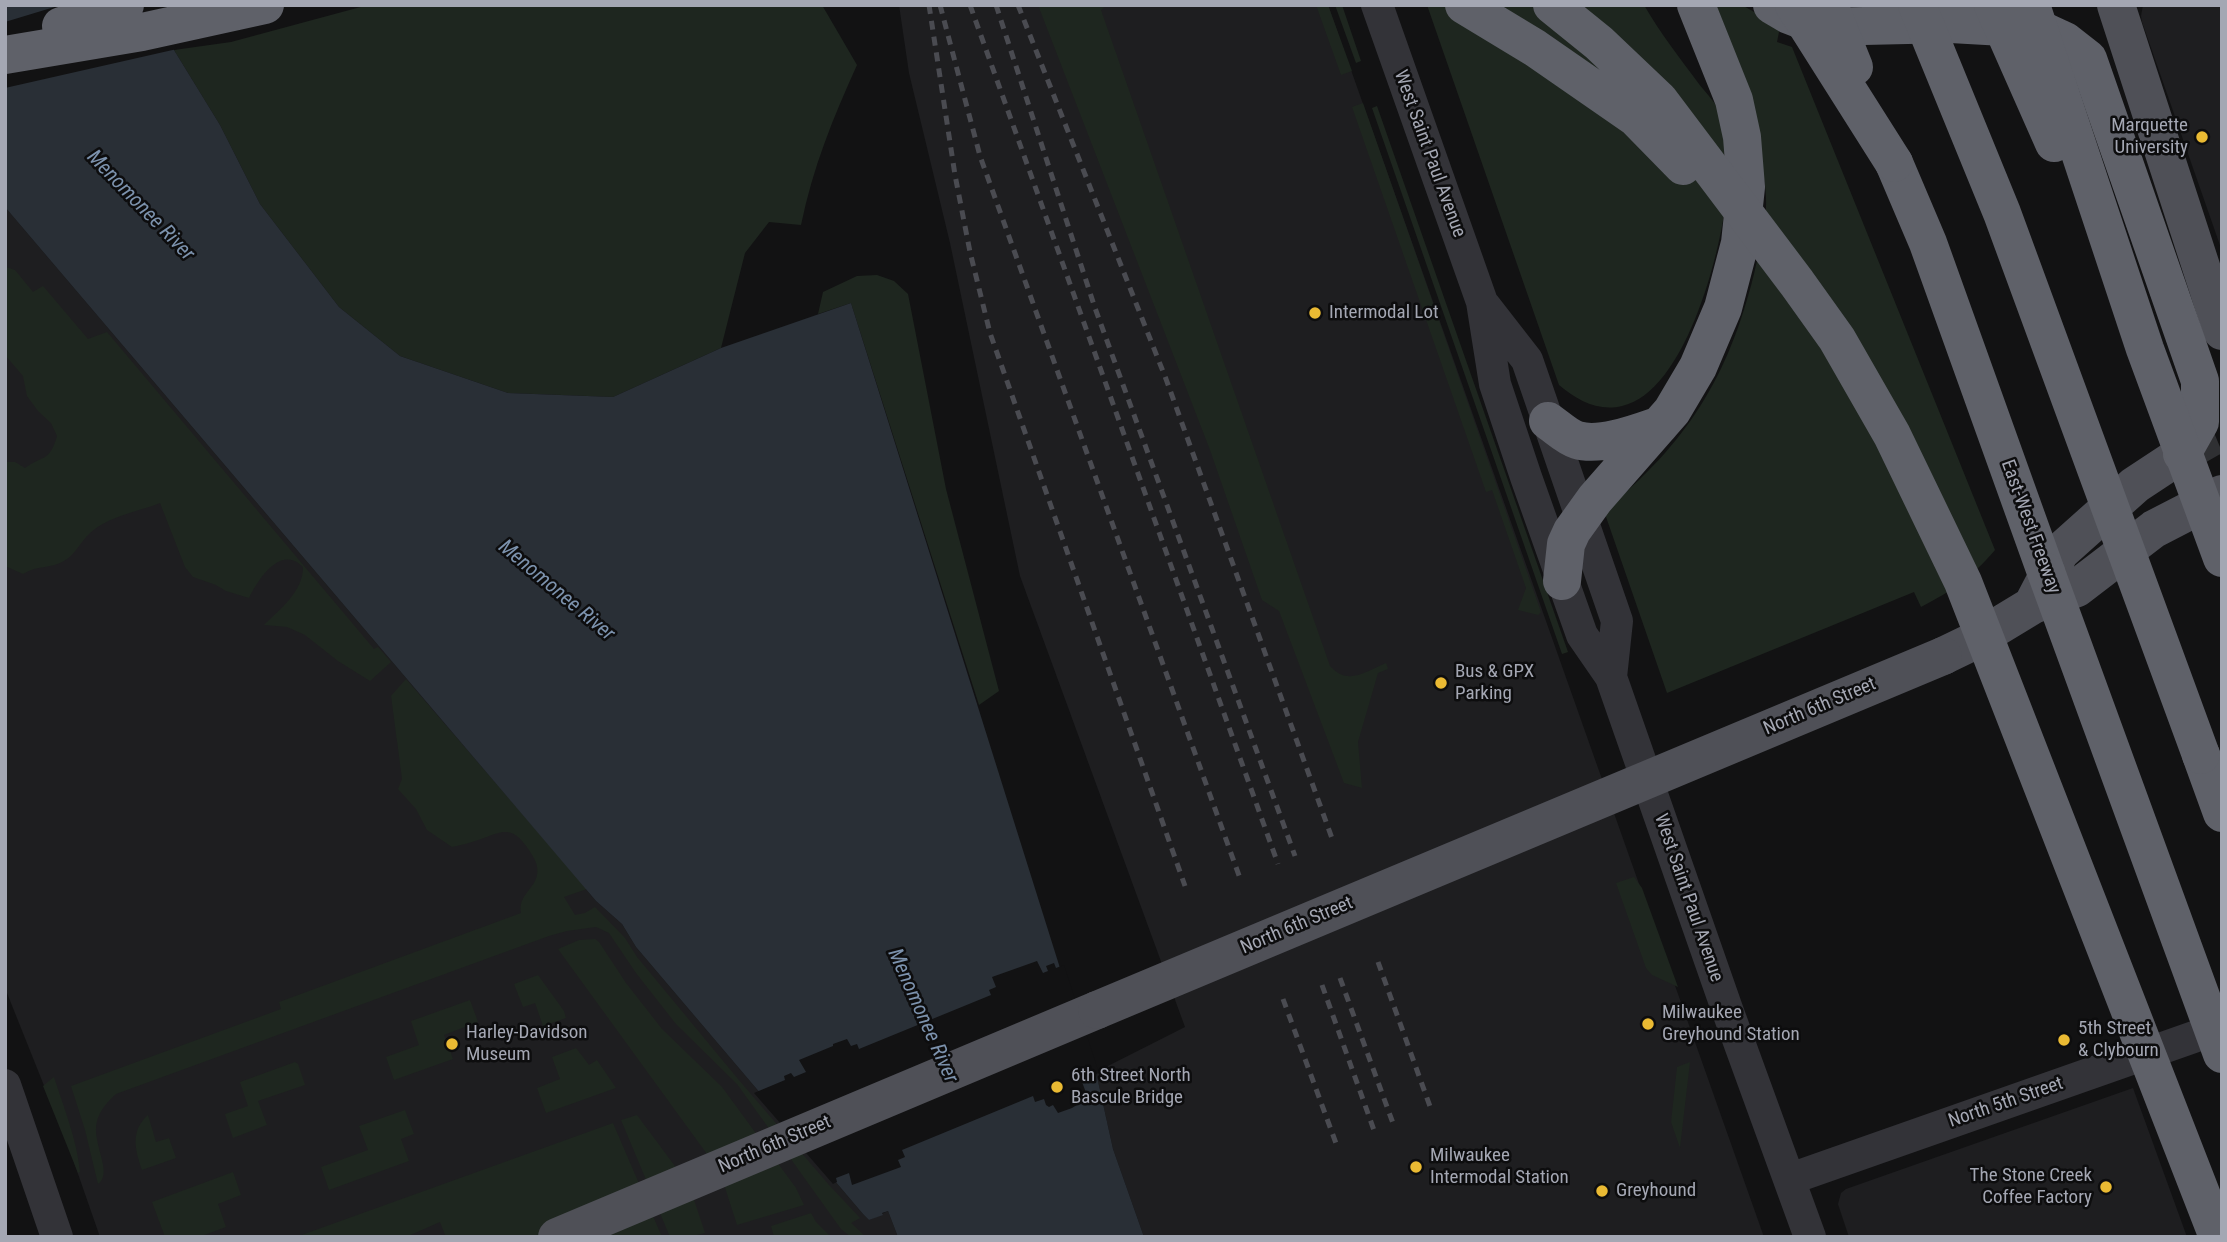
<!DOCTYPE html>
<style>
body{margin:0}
#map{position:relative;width:2227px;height:1242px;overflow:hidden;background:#121213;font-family:"Roboto Condensed",sans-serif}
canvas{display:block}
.frame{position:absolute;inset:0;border:7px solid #a4a7b3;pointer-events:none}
</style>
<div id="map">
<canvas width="2227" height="1242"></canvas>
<div class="frame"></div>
</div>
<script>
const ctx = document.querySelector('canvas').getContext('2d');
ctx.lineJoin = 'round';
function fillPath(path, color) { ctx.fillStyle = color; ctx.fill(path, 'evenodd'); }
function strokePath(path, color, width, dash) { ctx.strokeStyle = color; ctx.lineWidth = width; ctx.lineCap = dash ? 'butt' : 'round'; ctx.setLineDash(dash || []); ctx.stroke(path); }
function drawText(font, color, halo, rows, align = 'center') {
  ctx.font = font + ' "Roboto Condensed",sans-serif'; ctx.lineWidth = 5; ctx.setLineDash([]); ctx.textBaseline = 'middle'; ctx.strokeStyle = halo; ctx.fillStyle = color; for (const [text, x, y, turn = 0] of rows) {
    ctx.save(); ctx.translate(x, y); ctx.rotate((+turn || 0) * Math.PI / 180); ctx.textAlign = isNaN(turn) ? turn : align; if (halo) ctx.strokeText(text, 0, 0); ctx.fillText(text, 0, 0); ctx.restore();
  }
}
const built = new Path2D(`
 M899,5H1328L1764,1237H1144L1113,1149L1096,1072L1185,1027L1020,576L950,243L909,73Z
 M2143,5H2222V251L2142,22L2141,16Z
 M5,207L596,901L622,924L636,947L863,1214L869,1220L888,1211L898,1237H100L69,1148L5,988Z
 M2133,1088L2187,1237H1849L1838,1204L1841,1193L1846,1189Z`);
const green = new Path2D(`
 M368,5H822L857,65C833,118 813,167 801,225L769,222L745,253L721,348L613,397L508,393L400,356L339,307L260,204L220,125L174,50L231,42Z
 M1038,5H1106L1101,10L1330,666C1348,686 1364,672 1386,663L1388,669L1378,673L1358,742L1362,788L1344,783L1279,611L1262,600L1210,450Z
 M1316,5H1328L1352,71L1341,75Z
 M1335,5H1342L1361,61L1356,63Z
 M1427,5H1644C1660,33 1680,58 1699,84C1706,93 1717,104 1721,114C1726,127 1725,144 1726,157C1726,171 1728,186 1726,200C1720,255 1685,392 1622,406C1598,412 1577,400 1559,385Z
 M1714,5H1742L1780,27L1777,42L1792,47L1995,550C1972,577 1952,591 1921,607L1914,592L1667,693L1604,511C1687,443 1728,378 1754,274C1762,241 1770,213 1764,179C1760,160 1753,141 1748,123C1736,84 1725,45 1714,5Z
 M1363,103L1541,612L1538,615L1518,610L1526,588L1492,490L1486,492L1352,107Z
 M1377,106L1568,652L1562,654L1372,108Z
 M6,267L15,270L33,292L43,286L88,339L107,332L374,649L378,647L391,662L370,681L338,661L305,635L287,627L264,625C280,609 303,592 303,567C281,544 258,579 249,598L226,591L216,585L193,577L185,567L160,503C137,512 109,516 90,533C80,542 76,554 64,561C50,569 37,565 23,574L5,566V462H15L25,468C44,454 49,463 57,436L51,423L38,411L27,396L23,376L5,355Z
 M877,275L894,281L908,294L946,489L999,691L979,705L851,303L818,314L823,292L857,276Z
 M406,679L587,889L564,897L575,915L585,913L595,907L625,938L637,957L738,1079L829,1185L860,1218L851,1223L866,1237H851L841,1229L737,1084L676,1024L636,973L609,933L596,927L567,931L549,936L116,1094C108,1101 100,1110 97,1121C91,1143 114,1173 98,1184L85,1130L71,1086L281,1009L279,1002L521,913C518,895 534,890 537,875C539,865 534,858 529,850C514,828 506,829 484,838C473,842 463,845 452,847L427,830L416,809L398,789L402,779L391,696Z
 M1634,877L1642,888L1678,987L1652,975L1646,968L1616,883Z
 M595,939L599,942L626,983L662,1029L722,1087L796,1188L804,1205L737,1225L720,1172L558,949L579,940Z
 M538,975L564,1011L566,1018L543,1026L535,1003L523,1007L514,984Z
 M470,1000L478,1022L444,1035L453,1059L394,1080L386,1057L419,1045L411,1021Z
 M576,1048L589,1065L597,1060L616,1088L546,1113L537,1088L560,1079L552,1057Z
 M295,1062L298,1064L305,1085L258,1101L267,1125L233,1138L225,1114L248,1106L240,1082Z
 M1690,1062L1680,1148L1671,1122L1677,1067Z
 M54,1077C64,1108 77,1140 80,1172L78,1173L43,1086Z
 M405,1110L414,1134L401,1139L409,1161L329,1190L321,1167L368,1150L359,1126Z
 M148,1115L156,1142L169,1138L176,1158L142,1170C135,1150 130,1131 148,1115Z
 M637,1115L689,1185L705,1233L689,1237H670L621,1120Z
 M613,1123L662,1237H446L440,1222L406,1237H296Z
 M233,1172L241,1195L218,1204L226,1227L199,1237H165L152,1202Z
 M811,1213L816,1222L831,1237H774L771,1226Z`);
const water = new Path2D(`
 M5,5H151L174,50L220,125L260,204L339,307L400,356L508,393L613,397L721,348L851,303L1076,1019L1096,1072L1113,1149L1144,1237H898L888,1211L882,1213L883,1215L869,1220L863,1214L636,947L622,924L596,901L5,207Z`);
const pier = new Path2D(`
 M61,5H155L177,49L5,88V22Z
 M1037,961L1043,973L1048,971L1046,966L1054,963L1056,968L1064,965L1099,1073L1093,1075L1091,1071L1086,1074L1088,1079L1082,1082L1088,1098L1072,1108L1058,1113L1053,1105L1049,1107L1046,1105L1044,1099L1035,1102L1033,1096L902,1150L905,1157L898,1160L901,1167L852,1185L849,1173L836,1178L837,1182L833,1184L754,1093L785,1080L784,1076L791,1073L794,1077L806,1072L799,1060L833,1046V1044L847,1039L851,1046L857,1044L859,1049L991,995L989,990L996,987L992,977Z`);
const majorTunnel = new Path2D(`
 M2182,454L2210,438L2222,433`);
const minor = new Path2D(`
 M1377,5L1482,302L1495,384L1526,477L1582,635L1611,677L1727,1009L1810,1237
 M1485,306L1527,360L1617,621L1611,677
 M5,1085L57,1237
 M1790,1179L2222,1027`);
const major = new Path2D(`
 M2116,5L2222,331
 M2035,600L2060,552L2135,485L2182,454
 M1943,656L1972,642L2033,605L2077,588L2154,529L2222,494
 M557,1237L1097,1010`);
const highway = new Path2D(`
 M1772,5L1789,15L1820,27L1951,24L2039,29L2065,41L2088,59L2200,381V422L2182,454
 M61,26L125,5
 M5,55L142,32L265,5
 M1894,163L1928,243L2046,572
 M1548,421C1557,427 1567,437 1577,440C1600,447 1637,433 1660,425
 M1562,581L1566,544L1572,531L1595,499L1672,411L1698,367L1723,308L1740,243L1746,187L1742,137L1734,100L1696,5
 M2201,755L2222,813`);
const rail = new Path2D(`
 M929,5L955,175L970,252L990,333L1185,886
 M940,5L980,156L1241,881
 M970,5L1278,864
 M996,5L1095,308L1295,856
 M1018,5L1166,379L1333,841
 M1378,962L1432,1112
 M1340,978L1394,1126
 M1322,985L1375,1133
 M1283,999L1337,1146`);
const majorBridge = new Path2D(`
 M1097,1010L1943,656`);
const highwayBridge = new Path2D(`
 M1464,5L1535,48L1636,118L1683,166
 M1552,5L1599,43L1659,100L1797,283L1837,339L1892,435L1963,582L2218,1237
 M1794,5L1894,163
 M1829,5L1854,67
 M1917,5L2002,213L2201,755
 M1993,5L2054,143
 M2031,5L2145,349L2222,558
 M2046,572L2222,1054`);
const markers = [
 [2202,137,7,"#eaba33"],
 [1315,313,7,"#eaba33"],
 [1441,683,7,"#eaba33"],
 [1648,1024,7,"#eaba33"],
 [2064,1040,7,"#eaba33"],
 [452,1044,7,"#eaba33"],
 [1057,1087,7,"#eaba33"],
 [1416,1167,7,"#eaba33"],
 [2106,1187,7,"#eaba33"],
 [1602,1191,7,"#eaba33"]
];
const poiNames = [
 ["Marquette",2188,126,"right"],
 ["University",2188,148,"right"],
 ["Intermodal Lot",1329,313],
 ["Bus & GPX",1455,672],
 ["Parking",1455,694],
 ["Milwaukee",1662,1013],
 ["Greyhound Station",1662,1035],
 ["5th Street",2078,1029],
 ["& Clybourn",2078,1051],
 ["Harley-Davidson",466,1033],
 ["Museum",466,1055],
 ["6th Street North",1071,1076],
 ["Bascule Bridge",1071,1098],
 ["Milwaukee",1430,1156],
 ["Intermodal Station",1430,1178],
 ["The Stone Creek",2092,1176,"right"],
 ["Coffee Factory",2092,1198,"right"],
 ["Greyhound",1616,1191]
];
const streetNames = [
 ["West Saint Paul Avenue",1429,154,70],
 ["East-West Freeway",2030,527,70],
 ["North 6th Street",1820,707,-23],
 ["West Saint Paul Avenue",1688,898,71],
 ["North 6th Street",1297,926,-23],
 ["North 5th Street",2006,1103,-19],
 ["North 6th Street",775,1145,-23]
];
const waterNames = [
 ["Menomonee River",140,206,46],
 ["Menomonee River",556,591,40],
 ["Menomonee River",922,1016,66]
];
fillPath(built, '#1e1e20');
fillPath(green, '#1e261f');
fillPath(water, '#292f36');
fillPath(pier, '#121213');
strokePath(majorTunnel, '#2f3033', 38, [38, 19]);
strokePath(minor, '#333338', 32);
strokePath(major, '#4f5057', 38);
strokePath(highway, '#5f6169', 38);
strokePath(rail, '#4a4b51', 5, [9, 7]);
strokePath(majorBridge, '#4f5057', 38);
strokePath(highwayBridge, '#5f6169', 38);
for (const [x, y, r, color] of markers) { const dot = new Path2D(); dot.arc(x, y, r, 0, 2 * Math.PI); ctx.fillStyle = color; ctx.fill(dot); strokePath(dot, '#0d0d0e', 2.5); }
drawText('19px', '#a4a7b3', '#0d0d0e', poiNames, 'left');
drawText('19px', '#a4a7b3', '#0d0d0e', streetNames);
drawText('italic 21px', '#7c92ad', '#0d0d0e', waterNames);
</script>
